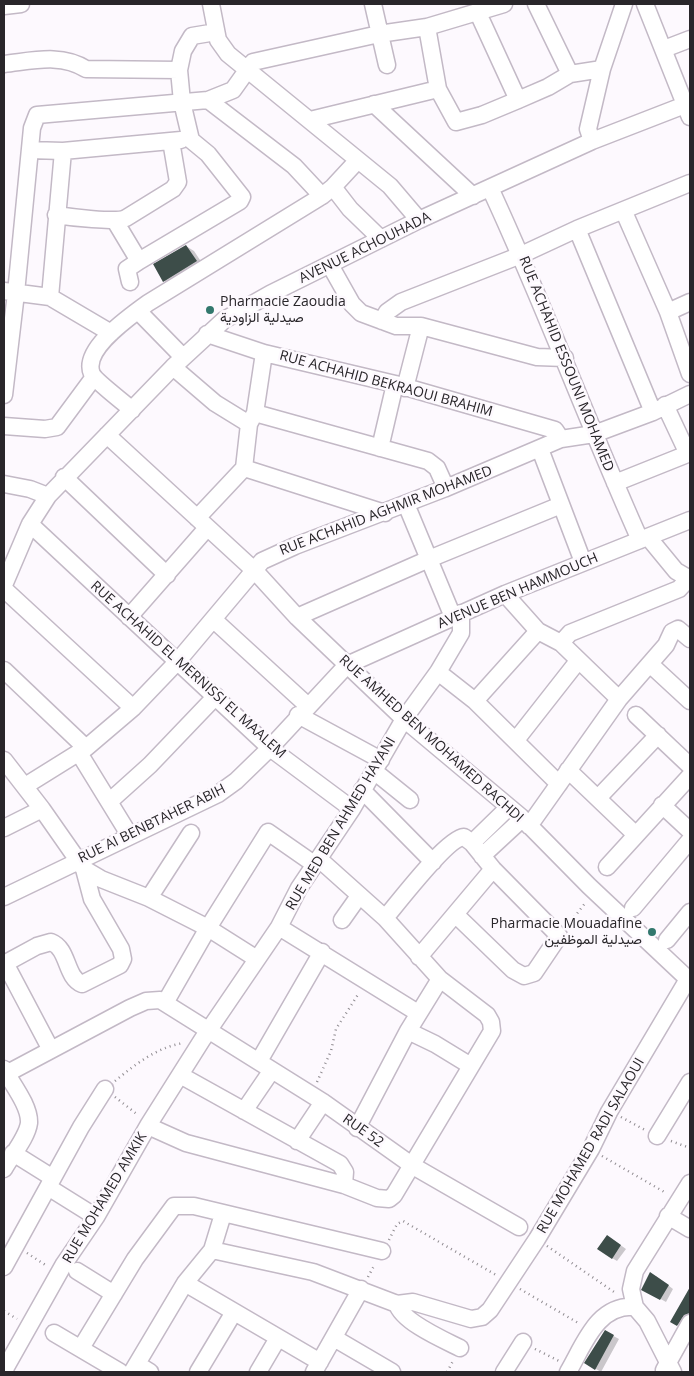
<!DOCTYPE html>
<meta charset="utf-8">
<style>
body{margin:0}
#map{position:relative;width:694px;height:1376px;overflow:hidden;background:#fdf9fe;font-family:"Open Sans",sans-serif}
canvas{display:block}
.frame{position:absolute;inset:0;border:5px solid #29262a;pointer-events:none}
</style>
<div id="map">
<canvas width="694" height="1376"></canvas>
<div class="frame"></div>
</div>
<script>
const ctx = document.querySelector('canvas').getContext('2d');
ctx.lineJoin = 'round';
function fillPath(path, color) { ctx.fillStyle = color; ctx.fill(path, 'evenodd'); }
function strokePath(path, color, width, dash) { ctx.strokeStyle = color; ctx.lineWidth = width; ctx.lineCap = dash ? 'butt' : 'round'; ctx.setLineDash(dash || []); ctx.stroke(path); }
function drawText(font, color, halo, rows, align = 'center') {
  ctx.font = font + ' "Open Sans",Vazirmatn,sans-serif'; ctx.lineWidth = 5; ctx.setLineDash([]); ctx.textBaseline = 'middle'; ctx.strokeStyle = halo; ctx.fillStyle = color; for (const [text, x, y, turn = 0] of rows) {
    ctx.save(); ctx.translate(x, y); ctx.rotate((+turn || 0) * Math.PI / 180); ctx.textAlign = isNaN(turn) ? turn : align; if (halo) ctx.strokeText(text, 0, 0); ctx.fillText(text, 0, 0); ctx.restore();
  }
}
const shadow = new Path2D(`
 M186,246L194,251L204,266L172,286L164,281Z
 M612,1239L626,1249L617,1261L612,1258Z
 M656,1276L673,1289L666,1302L643,1289Z
 M690,1289V1317L683,1328L672,1321Z
 M606,1332L619,1339L601,1372L586,1363Z`);
const building = new Path2D(`
 M186,245L197,261L163,282L153,264Z
 M607,1235L621,1245L612,1259L597,1249Z
 M650,1272L669,1285L660,1300L641,1290Z
 M690,1287V1313L684,1315L677,1326L670,1322Z
 M605,1330L614,1335L595,1370L584,1363Z`);
const path = new Path2D(`
 M568,925L586,902
 M115,1081C136,1064 157,1047 184,1043
 M317,1082L331,1051L336,1029L359,993
 M115,1097L138,1115
 M621,1117L645,1130
 M671,1141L690,1148
 M602,1156L666,1193
 M389,1240L397,1224L403,1221L496,1275
 M547,1246L617,1294
 M27,1253L47,1266
 M368,1277L375,1264
 M520,1289L580,1324
 M4,1311L17,1319
 M535,1349L559,1361
 M447,1372L453,1361`);
const minor = new Path2D(`
 M211,4L218,40L228,54L390,186L419,220
 M373,4L387,65
 M536,4L570,74
 M645,4L690,117
 M4,6L21,4
 M478,13L518,100
 M427,27L438,89L456,122L482,115L518,100L548,87L570,74L602,69
 M664,49L690,39
 M4,64C32,61 61,53 86,69L179,70
 M208,100L294,166L322,196
 M374,104L473,196
 M310,120L438,89
 M592,141L588,129L602,69L624,4
 M30,150L63,151L181,140
 M333,187L350,209L381,239
 M490,188C544,304 588,424 640,540
 M624,212L668,312L690,374
 M56,215C69,217 117,223 126,218L173,189L178,182L171,141
 M115,221L139,261L127,269L130,282
 M577,229L653,412
 M139,261L240,201L242,197L208,154L191,140L182,102L179,70L183,51L192,36L216,32
 M330,265L352,304L361,313L396,326H421L537,357L565,358
 M4,291L50,297L111,333
 M50,297L63,151
 M138,311L183,357
 M668,312L690,302
 M382,321L387,312L401,302L521,255L577,229L690,183
 M207,334L264,353L395,384L555,430L561,439
 M173,367L215,403L249,424
 M405,388L421,326
 M4,395L16,293L32,128L37,115L208,100L233,90L253,62L379,34L427,27L504,4
 M665,405L688,454
 M132,410C125,403 96,382 92,374C81,349 131,316 148,303L322,196L333,187L358,160
 M255,413L428,461L437,468L446,488
 M4,426L45,429L57,427L94,377
 M107,435L255,571L297,617L404,719L521,817L589,886L690,981
 M380,448L395,384
 M540,449L583,562
 M244,468L385,513
 M64,477L167,575
 M615,483L690,453
 M4,484L30,489L48,496
 M406,504L453,617
 M197,518L244,468L249,424L255,413L264,353
 M30,524L270,748L352,809
 M648,537L676,571L688,578
 M4,585L30,524L48,496L173,367L224,320L270,294L419,220L592,141L690,103
 M4,589L133,708
 M505,594L538,631L561,643L619,699
 M129,617L207,528
 M297,617L429,559L561,505
 M214,620L308,706
 M561,643L570,633L679,589L690,577
 M651,665L690,701
 M4,670L86,748
 M438,672L475,701L559,784
 M475,701L538,631
 M298,715L381,760
 M636,715L690,766
 M516,740L578,661
 M79,753L130,836
 M4,760L42,809L84,869L101,879L149,898L208,928L257,959
 M568,770L636,835
 M374,771L410,800
 M25,786L86,748L133,708L177,662L262,561L295,546L446,488L561,439L594,434L653,412L690,394
 M362,790L433,862
 M598,798L658,735
 M110,801L150,765L216,696
 M662,805L690,831
 M529,826L619,699L666,645L672,632L678,629L690,639
 M4,828L42,809
 M482,856L522,819
 M607,867L690,776
 M4,897L218,794L236,781L270,748L347,665L505,594L690,520
 M149,898L191,833
 M633,908L690,840
 M456,915L513,970L524,976L534,973L559,936L493,869L472,843L509,807
 M385,918C398,903 447,838 464,837L472,843
 M342,920L359,896
 M279,927L418,1013
 M667,940L690,912
 M419,957L493,869
 M5,963L51,1050
 M4,964L37,946L51,942C69,949 65,977 82,984L120,965L123,959L121,949L92,899L84,869
 M165,1003L208,928L268,832L314,864
 M408,1031L435,1044L471,1066
 M259,1061L322,952
 M4,1069C12,1084 30,1106 29,1123C27,1138 11,1156 4,1169
 M4,1075L130,1008L146,1001L160,1000L323,1102L413,1166L519,1227
 M180,1075L340,1164L345,1172L344,1185
 M244,1111L272,1070
 M148,1126L186,1143L344,1185L377,1198L389,1199L394,1195L492,1031L491,1022L487,1015L440,979L385,918L319,859
 M357,1128L408,1031L440,979
 M657,1136L690,1082
 M297,1141L323,1102
 M13,1153L53,1178
 M48,1187L96,1217
 M668,1216L690,1229
 M212,1250L223,1214
 M4,1267L81,1127L105,1089
 M77,1271L114,1294
 M185,1283L320,1362
 M397,1304C402,1322 444,1340 460,1348
 M635,1307L647,1321L673,1372
 M54,1333L120,1372
 M334,1338L392,1372
 M81,1348L135,1259L174,1206H194L382,1251
 M137,1364L150,1372
 M664,1370L690,1323
 M5,1372L6,1367L64,1264L96,1217L149,1124L202,1040L279,927L299,888L352,809L404,719L438,672L461,633V613
 M132,1372L185,1283L212,1250L313,1272L397,1304L413,1302L471,1319L482,1317L490,1310L537,1239L591,1149L609,1112L688,979
 M198,1372L234,1312
 M258,1372L278,1338
 M314,1372L361,1289
 M504,1372L523,1342
 M568,1372C584,1345 597,1304 635,1307L631,1289L635,1271L690,1183`);
const markers = [
 [210,310,5,"#32786d"],
 [652,932,5,"#32786d"]
];
const streetNames = [
 ["AVENUE ACHOUHADA",365,248,-26],
 ["RUE ACHAHID ESSOUNI MOHAMED",566,364,68],
 ["RUE ACHAHID BEKRAOUI BRAHIM",386,384,15],
 ["RUE ACHAHID AGHMIR MOHAMED",386,511,-21],
 ["AVENUE BEN HAMMOUCH",518,591,-23],
 ["RUE ACHAHID EL MERNISSI EL MAALEM",188,670,42],
 ["RUE AMHED BEN MOHAMED RACHDI",431,739,42],
 ["RUE AI BENBTAHER ABIH",152,824,-26],
 ["RUE MED BEN AHMED HAYANI",341,824,-59],
 ["RUE 52",363,1131,35],
 ["RUE MOHAMED RADI SALAOUI",591,1146,-60],
 ["RUE MOHAMED AMKIK",105,1198,-59]
];
const poiNames = [
 ["Pharmacie Zaoudia",220,302],
 ["صيدلية الزاودية",220,318],
 ["Pharmacie Mouadafine",642,924,"right"],
 ["صيدلية الموظفين",642,940,"right"]
];
fillPath(shadow, '#0003');
fillPath(building, '#3d4d49');
strokePath(minor, '#c3b9c6', 19);
strokePath(path, '#908c91', 2.5, [1, 4]);
strokePath(minor, '#fff', 16);
for (const [x, y, r, color] of markers) { const dot = new Path2D(); dot.arc(x, y, r, 0, 2 * Math.PI); ctx.fillStyle = color; ctx.fill(dot); strokePath(dot, '#fdf9fe', 2); }
drawText('14px', '#29262a', '#fdf9fe', streetNames);
drawText('14px', '#29262a', '#fdf9fe', poiNames, 'left');
</script>
